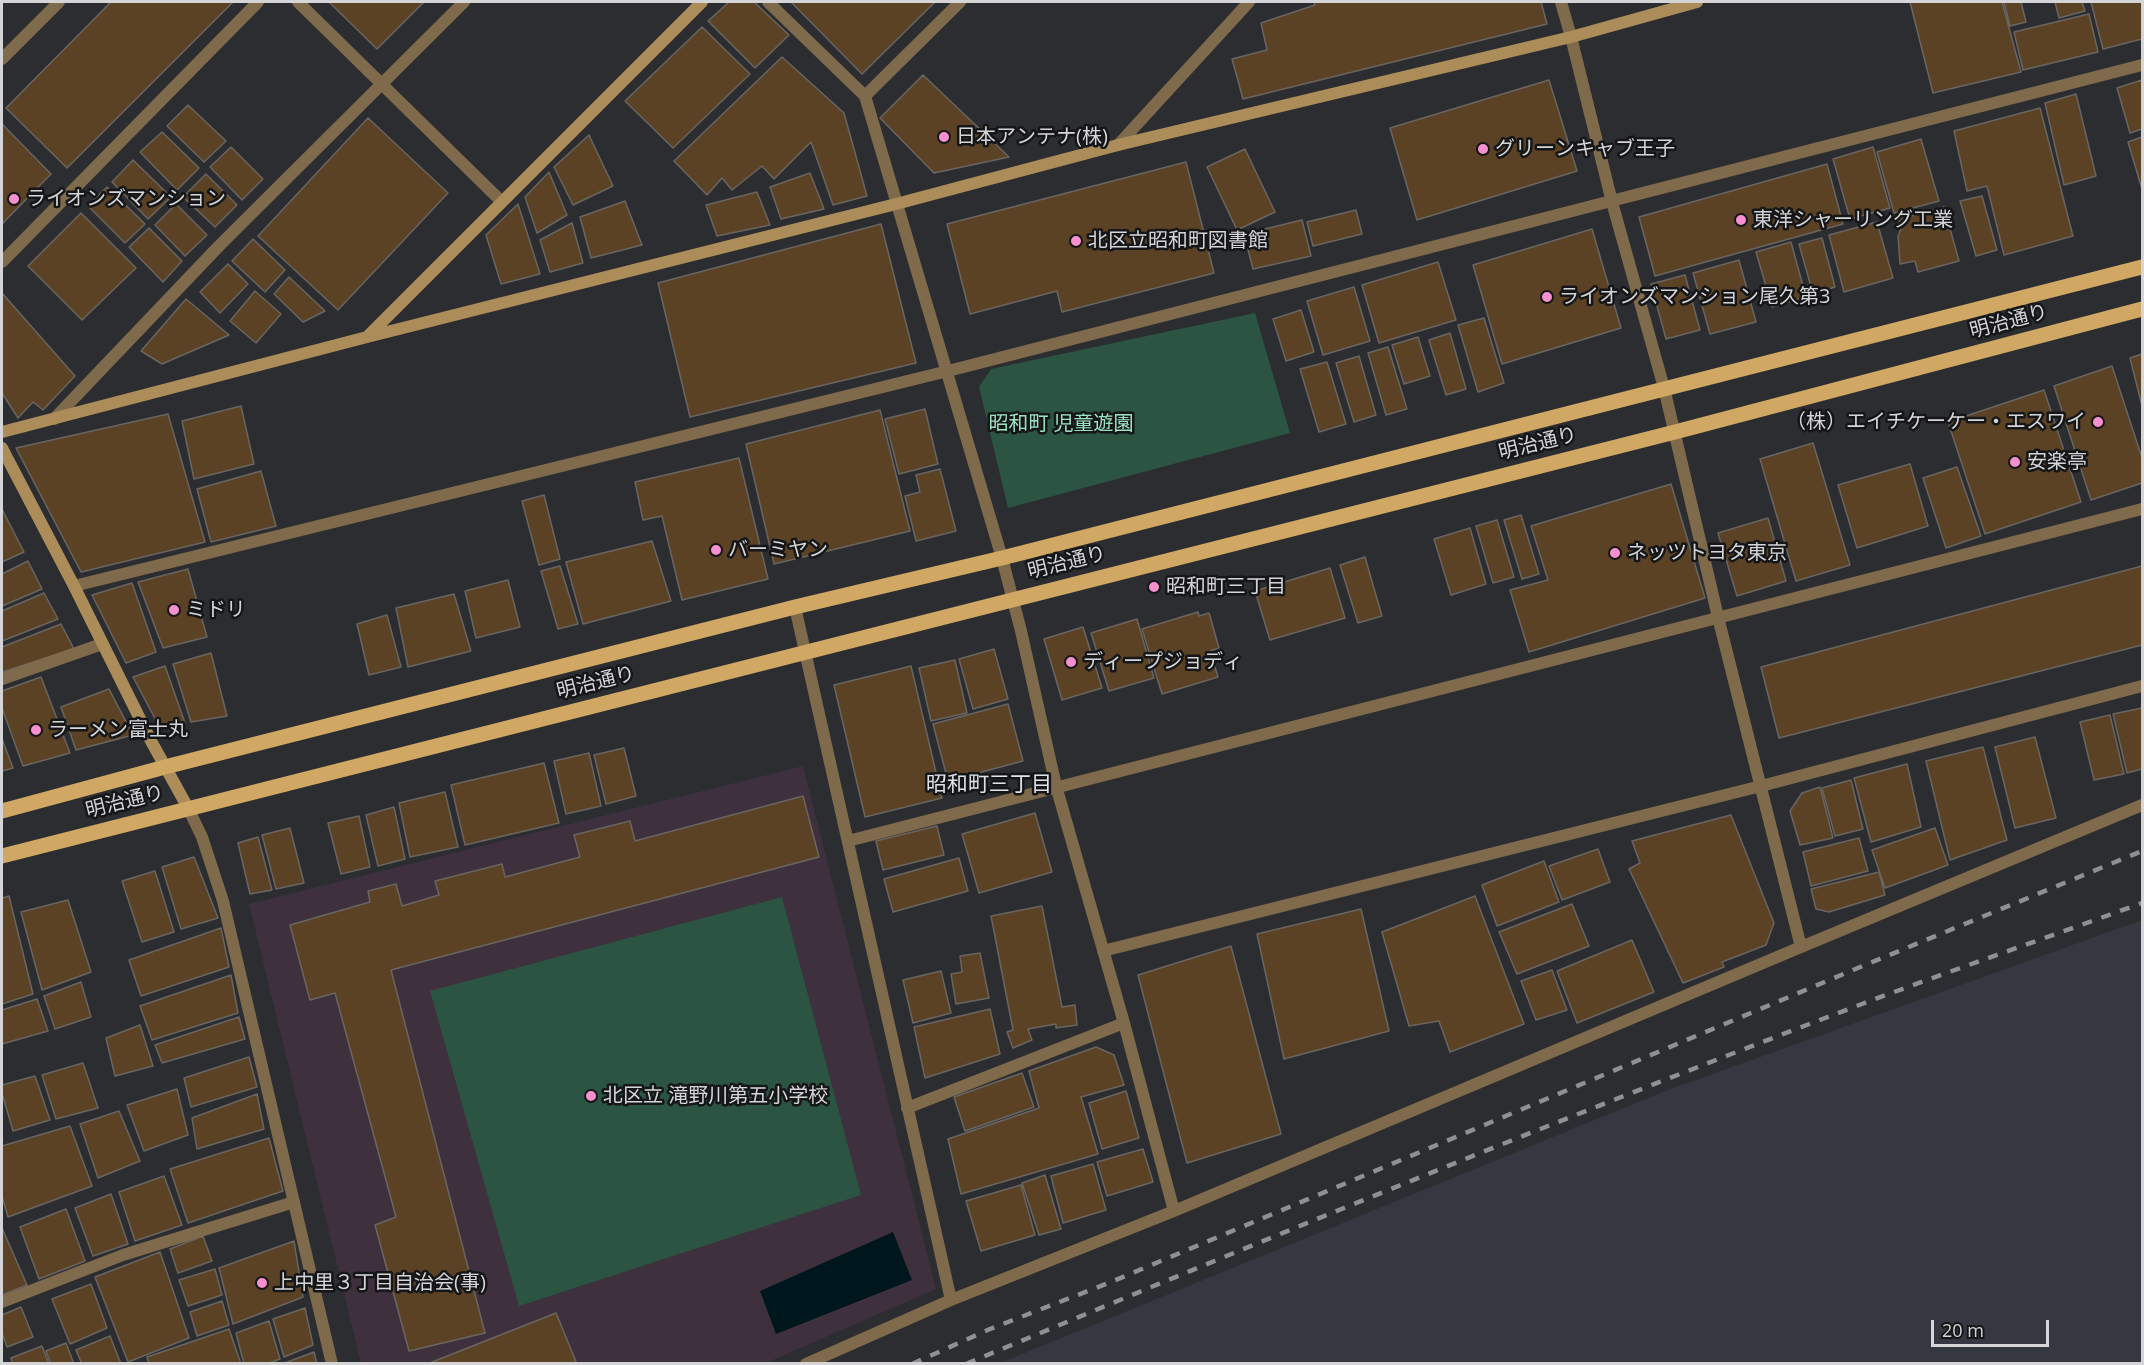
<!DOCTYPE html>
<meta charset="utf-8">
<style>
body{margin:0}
#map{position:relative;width:2144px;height:1365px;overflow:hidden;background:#2c2d31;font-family:"Open Sans",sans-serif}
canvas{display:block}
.frame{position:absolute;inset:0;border:3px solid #d5d5d8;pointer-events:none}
.scale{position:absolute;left:1931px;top:1320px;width:118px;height:27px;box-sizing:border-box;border:3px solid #d5d5d8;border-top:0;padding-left:8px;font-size:18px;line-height:21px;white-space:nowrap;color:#d5d5d8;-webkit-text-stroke:4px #151618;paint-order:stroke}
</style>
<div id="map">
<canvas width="2144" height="1365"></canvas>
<div class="frame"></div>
<div class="scale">20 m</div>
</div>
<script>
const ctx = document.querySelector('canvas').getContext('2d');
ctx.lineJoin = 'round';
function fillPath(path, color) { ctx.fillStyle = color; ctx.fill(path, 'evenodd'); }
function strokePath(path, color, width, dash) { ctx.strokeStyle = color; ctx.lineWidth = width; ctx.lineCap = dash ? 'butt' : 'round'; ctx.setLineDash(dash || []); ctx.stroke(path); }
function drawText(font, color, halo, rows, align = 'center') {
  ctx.font = font + ' "Open Sans","Noto Sans JP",sans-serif'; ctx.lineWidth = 5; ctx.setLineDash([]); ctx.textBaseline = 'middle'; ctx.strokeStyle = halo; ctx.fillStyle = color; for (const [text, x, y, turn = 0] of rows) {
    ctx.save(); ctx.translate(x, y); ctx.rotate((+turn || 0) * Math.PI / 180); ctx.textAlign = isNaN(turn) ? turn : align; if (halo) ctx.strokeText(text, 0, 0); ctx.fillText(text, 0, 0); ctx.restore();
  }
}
const built = new Path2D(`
 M2142,920V1363H1000L1668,1090Z`);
const education = new Path2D(`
 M803,766L936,1289L766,1363H361L249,904Z`);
const green = new Path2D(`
 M1255,313L1290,433L1008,508L979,387L991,369Z
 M782,897L861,1195L519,1306L430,991Z`);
const water = new Path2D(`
 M893,1232L912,1280L776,1334L760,1291Z`);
const building = new Path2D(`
 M111,2H233L67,168L6,108Z
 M329,2H424L377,49Z
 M729,2H754L789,35L755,68L708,21Z
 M791,2H935L862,74Z
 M1314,2H1541L1547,24L1243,99L1232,59L1267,50L1261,23L1315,5Z
 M1910,2H2002L2021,72L1933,93Z
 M2004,2H2021L2026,22L2010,26Z
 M2055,2H2082L2085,11L2059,18Z
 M2091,2H2142V39L2103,49Z
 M2089,14L2098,52L2023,70L2014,32Z
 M702,27L750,74L673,148L625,101Z
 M782,57L844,113L867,196L833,205L811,142L774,179L762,166L732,190L722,178L707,195L674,161Z
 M923,75L1009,157L934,173L880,118Z
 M1549,80L1577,171L1417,220L1390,128Z
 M2142,80V129L2130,133L2117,88Z
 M2076,94L2096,176L2064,185L2045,103Z
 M188,105L226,141L204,162L167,126Z
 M2040,108L2073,236L2004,255L1987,186L1967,191L1954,131Z
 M368,118L448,193L338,310L258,236Z
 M2,124L51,174L2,224Z
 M162,132L199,168L177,190L140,152Z
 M589,135L613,186L573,205L554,167Z
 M2142,137V189L2128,142Z
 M1921,139L1939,201L1894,213L1877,152Z
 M231,147L263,179L242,200L210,167Z
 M1873,147L1890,208L1850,219L1833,159Z
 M1245,149L1275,212L1237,230L1207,167Z
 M133,160L171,197L148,219L112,182Z
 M1186,162L1214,273L1062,312L1057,291L970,314L947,224Z
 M1827,164L1843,224L1655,276L1639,217Z
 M549,172L567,215L537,233L525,197Z
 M810,173L824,209L781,219L770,187Z
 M206,174L237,205L215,227L183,197Z
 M107,187L145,224L125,243L88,206Z
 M757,192L770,225L717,236L706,205Z
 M1982,196L1997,250L1976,256L1960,201Z
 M625,201L642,245L591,258L580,217Z
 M176,204L207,235L185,256L155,225Z
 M518,204L540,274L501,284L486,235Z
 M1944,207L1959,261L1918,272L1915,261L1900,264L1898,236L1901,229L1899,219Z
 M1356,210L1362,234L1313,246L1307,222Z
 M81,213L136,268L82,320L28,266Z
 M1302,220L1311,256L1253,269L1244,234Z
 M1877,222L1893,278L1844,292L1829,235Z
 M572,223L583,263L550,272L540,240Z
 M881,224L916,363L690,417L658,283Z
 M149,228L182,261L163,282L129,247Z
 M1592,229L1621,328L1502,364L1473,265Z
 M1822,238L1835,287L1813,294L1799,244Z
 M253,239L285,270L265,292L232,261Z
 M1791,242L1806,297L1772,307L1756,252Z
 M1739,260L1756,322L1710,334L1693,273Z
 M1438,262L1456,320L1379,343L1362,285Z
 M228,264L248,284L220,313L200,292Z
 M1685,275L1700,330L1666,339L1651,284Z
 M289,277L325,311L303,322L274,294Z
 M1354,287L1370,341L1323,355L1307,301Z
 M255,291L281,314L256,343L230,321Z
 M2,293L75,376L43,410L33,402L18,418L2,393Z
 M186,299L229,335L162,364L141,351Z
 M1301,310L1314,352L1286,361L1273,319Z
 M1484,318L1504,383L1478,392L1458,325Z
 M1450,333L1466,389L1446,395L1429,340Z
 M1418,337L1430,376L1404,384L1392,345Z
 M1388,347L1407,409L1386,415L1368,353Z
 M2142,354V406L2130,358Z
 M1359,356L1376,415L1354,422L1336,363Z
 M1327,362L1346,424L1319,432L1300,369Z
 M2112,366L2142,458V483L2091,500L2054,386Z
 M2044,390L2081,502L1985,534L1948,422Z
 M241,406L254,464L194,479L182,421Z
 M925,409L938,464L899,474L885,419Z
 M880,410L910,531L774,564L746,444Z
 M168,414L205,542L81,572L16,448Z
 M1813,443L1850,565L1796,581L1760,459Z
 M739,458L768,579L682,600L662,516L643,520L635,482Z
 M1910,464L1928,526L1857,548L1838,485Z
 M1957,467L1981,536L1946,548L1923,478Z
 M940,469L956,531L916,541L905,496L920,492L916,475Z
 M261,471L276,526L211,542L197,489Z
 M1671,484L1705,598L1529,652L1510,590L1548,580L1531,526Z
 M544,495L560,559L539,565L522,501Z
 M2,509L24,552L2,562Z
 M1521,515L1539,574L1522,579L1504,520Z
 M1768,518L1786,581L1737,596L1718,533Z
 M1497,520L1514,577L1493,583L1476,526Z
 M1470,528L1486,584L1451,595L1434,539Z
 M652,541L671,601L583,624L566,562Z
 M1365,557L1382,616L1358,623L1340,565Z
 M28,561L42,589L2,606V574Z
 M560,566L578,624L558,629L541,571Z
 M2142,566V645L1779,738L1761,667Z
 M1330,568L1345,618L1270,640L1255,591Z
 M188,569L207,637L163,648L138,582Z
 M508,580L520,627L476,638L465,591Z
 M132,583L156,652L126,663L92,595Z
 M44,593L58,619L2,641V611Z
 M454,594L471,651L408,667L396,608Z
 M1198,612L1199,616L1209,613L1219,648L1210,651L1218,677L1162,694L1142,629Z
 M387,615L401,667L369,675L357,624Z
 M1137,619L1154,678L1109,691L1091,633Z
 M61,624L74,649L2,672V647Z
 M1083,627L1102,688L1062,700L1044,639Z
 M994,649L1008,699L973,709L959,659Z
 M211,653L227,716L191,722L173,664Z
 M955,660L967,713L931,721L919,668Z
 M165,666L185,723L160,728L133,677Z
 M911,666L942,798L865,817L834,685Z
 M41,677L70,753L23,766L2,708V691Z
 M109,689L133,735L76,750L61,707Z
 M1008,704L1023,761L948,781L933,724Z
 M2142,708V769L2127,773L2113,714Z
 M2110,715L2124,774L2094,780L2080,722Z
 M2035,737L2056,818L2015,828L1995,747Z
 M2,739L13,768L2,771Z
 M1983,747L2007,840L1950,860L1926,761Z
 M624,748L636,796L606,804L594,755Z
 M589,753L601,806L566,814L554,761Z
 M544,763L559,823L465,845L451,785Z
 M1907,764L1921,827L1871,842L1854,778Z
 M1851,780L1863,829L1835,836L1822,788Z
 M1820,787L1833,838L1800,845L1790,811L1802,793Z
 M445,792L458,847L410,857L399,803Z
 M803,796L819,857L391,970L485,1333L409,1351L375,1225L396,1217L335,993L310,1000L290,925L370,902L368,891L396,884L402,906L439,895L435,881L502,864L505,877L580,857L574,835L630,821L635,841Z
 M394,807L405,859L378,866L366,815Z
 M1035,813L1052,872L979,893L962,834Z
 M1731,815L1774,923L1766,945L1722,962L1724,967L1683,983L1629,869L1640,863L1632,841Z
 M359,816L370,867L341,874L328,823Z
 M937,826L944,855L883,870L876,841Z
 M290,828L304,883L276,889L262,835Z
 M1935,828L1948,865L1885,888L1872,850Z
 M258,837L272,890L250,894L238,843Z
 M1859,838L1868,871L1811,886L1803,852Z
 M1598,849L1610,882L1562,900L1549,866Z
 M194,857L218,918L181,929L162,867Z
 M959,858L968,891L893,912L884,879Z
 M1544,861L1559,902L1497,926L1482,885Z
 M155,871L174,932L142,942L122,881Z
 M1879,872L1885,895L1829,912L1816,909L1811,889Z
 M9,896L33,994L2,1004V898Z
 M1475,896L1524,1024L1450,1052L1439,1021L1409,1026L1382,932Z
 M68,900L91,972L42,990L21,912Z
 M1572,904L1589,946L1517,974L1499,932Z
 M1042,906L1062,1007L1075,1005L1077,1025L1056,1028V1024L1028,1029L1032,1040L1013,1048L1007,1032L1013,1030L991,916Z
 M1361,909L1389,1031L1284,1059L1257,934Z
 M221,928L229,967L141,996L129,960Z
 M1632,940L1654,992L1577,1023L1557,971Z
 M1231,946L1281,1134L1187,1163L1138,975Z
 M980,953L989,998L956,1004L951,974L962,972L960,956Z
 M1552,970L1567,1010L1536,1020L1521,981Z
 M941,971L951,1013L913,1023L903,980Z
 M231,975L238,1013L152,1040L140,1006Z
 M81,982L91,1017L55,1029L44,996Z
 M37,999L48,1031L2,1044V1010Z
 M990,1009L1000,1054L925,1078L914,1027Z
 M239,1017L245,1039L162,1063L155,1045Z
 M140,1025L153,1066L115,1076L106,1038Z
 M1096,1047L1114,1055L1124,1085L1081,1097L1098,1154L961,1194L948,1139L1039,1108L1029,1071Z
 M249,1057L257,1087L191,1107L184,1078Z
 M83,1063L98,1108L56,1119L42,1075Z
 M1022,1073L1034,1107L965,1131L954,1097Z
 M35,1076L50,1120L13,1131L2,1093V1085Z
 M177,1089L188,1135L144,1151L127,1105Z
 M1126,1091L1139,1138L1102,1149L1089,1103Z
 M257,1094L264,1129L197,1149L192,1118Z
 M119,1111L140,1161L98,1178L80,1124Z
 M70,1126L92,1186L8,1217L2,1196V1146Z
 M269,1138L283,1191L188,1223L170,1169Z
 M1143,1149L1153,1182L1107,1196L1097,1162Z
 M1093,1164L1106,1210L1063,1223L1051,1176Z
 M1045,1175L1061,1229L1039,1235L1022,1183Z
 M164,1176L182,1225L135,1241L119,1192Z
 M1021,1185L1035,1235L981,1251L966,1201Z
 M111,1194L128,1244L93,1256L75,1208Z
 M66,1209L85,1261L39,1279L20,1227Z
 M2,1228L27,1285L2,1295Z
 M203,1236L212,1261L178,1273L170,1249Z
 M294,1241L303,1297L233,1324L219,1268Z
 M160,1252L189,1338L128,1362L95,1277Z
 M215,1269L222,1295L188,1306L179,1280Z
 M91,1284L107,1328L70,1344L52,1299Z
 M222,1301L229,1325L197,1336L190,1312Z
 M21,1307L33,1337L7,1347L2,1333V1315Z
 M305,1308L313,1345L284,1357L273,1319Z
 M556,1313L577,1364H427Z
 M269,1321L280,1359L267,1364H244L236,1333Z
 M229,1329L241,1364H149L147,1357Z
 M110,1336L121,1364H82L76,1350Z
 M66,1343L74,1364H51L46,1351Z
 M42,1346L49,1364H13L11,1358Z
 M314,1352L317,1364H282Z`);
const lane = new Path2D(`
 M2,679L102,644
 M2,1302L123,1255L294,1202`);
const street = new Path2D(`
 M298,2L501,201
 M768,2L865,96L1002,558L1021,631L1056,786L1124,1023L1174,1211
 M1561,2L1571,37L1612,202L1664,388L1718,617L1801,947L2142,805
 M2,59L59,2
 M865,96L960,2
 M1118,145L1249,2
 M2,262L258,2
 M54,419L219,246L464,2
 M74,586L948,371L2142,65
 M795,607L951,1300
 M188,808L202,837L223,901L332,1364
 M848,841L2142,509
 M1103,951L1761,786L2142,686
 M907,1108L1124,1023
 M806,1364L951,1300L1174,1211L1801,947`);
const secondary = new Path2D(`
 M368,336L702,2
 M2,432L367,337L896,204L1118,145L1571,37L1697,2
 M2,448L74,586L151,741L188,808`);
const primary = new Path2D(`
 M2,811L165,767L795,607L1002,558L2142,267
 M2,856L1675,432L2142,309`);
const rail = new Path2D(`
 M912,1364L990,1329L1111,1282L1853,970L2142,851
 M966,1364C1263,1240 1561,1118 1862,1004C1955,969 2049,937 2142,903`);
const markers = [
 [944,137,6,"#f790ce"],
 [1483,149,6,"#f790ce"],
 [14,199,6,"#f790ce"],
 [1741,220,6,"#f790ce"],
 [1076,241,6,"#f790ce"],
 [1547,297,6,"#f790ce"],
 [2098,422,6,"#f790ce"],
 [2015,462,6,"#f790ce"],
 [716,550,6,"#f790ce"],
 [1615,553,6,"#f790ce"],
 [1154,587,6,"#f790ce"],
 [174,610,6,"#f790ce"],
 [1071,662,6,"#f790ce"],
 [36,730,6,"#f790ce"],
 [591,1096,6,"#f790ce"],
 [262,1283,6,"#f790ce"]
];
const poiNames = [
 ["日本アンテナ(株)",956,137],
 ["グリーンキャブ王子",1495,149],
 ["ライオンズマンション",26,199],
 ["東洋シャーリング工業",1753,220],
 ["北区立昭和町図書館",1088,241],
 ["ライオンズマンション尾久第3",1559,297],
 ["（株）エイチケーケー・エスワイ",2086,422,"right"],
 ["安楽亭",2027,462],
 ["バーミヤン",728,550],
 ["ネッツトヨタ東京",1627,553],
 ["昭和町三丁目",1166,587],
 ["ミドリ",186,610],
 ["ディープジョディ",1083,662],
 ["ラーメン富士丸",48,730],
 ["北区立 滝野川第五小学校",603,1096],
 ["上中里３丁目自治会(事)",274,1283]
];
const streetNames = [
 ["明治通り",2009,322,-15],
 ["明治通り",1538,444,-14],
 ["明治通り",1067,563,-14],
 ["明治通り",596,683,-14],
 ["明治通り",125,802,-14]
];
const parkNames = [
 ["昭和町 児童遊園",1061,424]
];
const neighbourhoodNames = [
 ["昭和町三丁目",989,785]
];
fillPath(built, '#353741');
fillPath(education, '#3e303d');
fillPath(green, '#2b5442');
fillPath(water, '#00161d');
fillPath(building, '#5c4225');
strokePath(building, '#696561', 1.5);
strokePath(lane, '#7f6b4b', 12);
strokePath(street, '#7f6b4b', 12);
strokePath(secondary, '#ac8d59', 12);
strokePath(primary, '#d0a763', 15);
strokePath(rail, '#8f9093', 4.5, [10, 10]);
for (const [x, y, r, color] of markers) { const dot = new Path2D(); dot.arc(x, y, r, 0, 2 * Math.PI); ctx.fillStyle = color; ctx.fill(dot); strokePath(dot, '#151618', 2); }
drawText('20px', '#d5d5d8', '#151618', poiNames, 'left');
drawText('20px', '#d5d5d8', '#151618', streetNames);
drawText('20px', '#9ae3c1', '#151618', parkNames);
drawText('21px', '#e0e2e7', '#151618', neighbourhoodNames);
</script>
